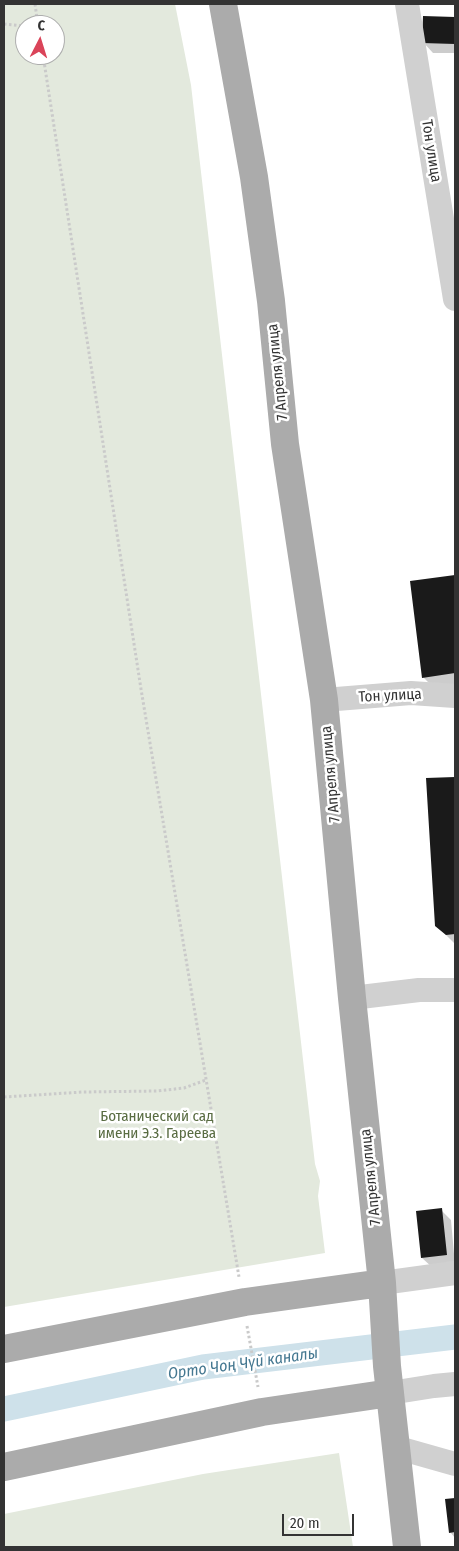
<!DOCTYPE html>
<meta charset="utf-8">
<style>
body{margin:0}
#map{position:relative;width:459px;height:1551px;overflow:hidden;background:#fff;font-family:"Fira Sans Condensed",sans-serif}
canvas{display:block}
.frame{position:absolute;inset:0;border:5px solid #333;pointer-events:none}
.north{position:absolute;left:15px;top:15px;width:50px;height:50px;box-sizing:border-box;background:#fff;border:1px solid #adadad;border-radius:50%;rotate:5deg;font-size:14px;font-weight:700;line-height:20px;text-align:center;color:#333}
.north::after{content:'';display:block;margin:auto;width:18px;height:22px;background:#da4459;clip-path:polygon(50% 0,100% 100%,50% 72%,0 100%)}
.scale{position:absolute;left:282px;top:1514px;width:72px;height:22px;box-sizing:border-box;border:2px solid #333;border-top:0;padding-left:6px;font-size:15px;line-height:18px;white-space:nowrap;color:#333;-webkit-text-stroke:4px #fff;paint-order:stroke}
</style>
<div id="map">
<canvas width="459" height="1551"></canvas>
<div class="frame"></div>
<div class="north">С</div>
<div class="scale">20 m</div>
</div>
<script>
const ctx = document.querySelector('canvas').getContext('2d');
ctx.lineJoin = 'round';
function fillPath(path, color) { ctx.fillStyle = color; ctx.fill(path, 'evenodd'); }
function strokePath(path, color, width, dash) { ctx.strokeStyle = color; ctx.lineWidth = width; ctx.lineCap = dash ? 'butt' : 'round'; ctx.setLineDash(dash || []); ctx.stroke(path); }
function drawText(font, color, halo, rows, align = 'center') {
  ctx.font = font + ' "Fira Sans Condensed",sans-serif'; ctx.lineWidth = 5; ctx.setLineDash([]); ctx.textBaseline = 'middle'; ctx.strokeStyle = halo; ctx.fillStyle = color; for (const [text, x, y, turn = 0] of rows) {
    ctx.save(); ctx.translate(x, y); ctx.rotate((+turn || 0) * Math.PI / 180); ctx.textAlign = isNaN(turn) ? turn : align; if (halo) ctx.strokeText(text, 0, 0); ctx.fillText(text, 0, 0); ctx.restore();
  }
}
const green = new Path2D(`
 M4,4H175L191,85L315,1164L320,1181L318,1196L325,1253L4,1307ZM25,25H55V55H25Z
 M339,1453L353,1547H4V1514L203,1474Z`);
const shadow = new Path2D(`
 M424,17L455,18V53H433L423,42Z
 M455,577V689L437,691L423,677L411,582Z
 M455,778V944L436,925L427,780Z
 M441,1210L451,1220L455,1265L433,1268L422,1258Z
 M455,1499V1538L450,1532L446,1500Z`);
const canal = new Path2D(`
 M4,1409L203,1367L455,1337`);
const building = new Path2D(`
 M423,16L455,17V44L422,43Z
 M455,575V673L422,678L410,581Z
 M455,777V934L446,935L435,926L426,778Z
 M442,1208L447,1255L421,1258L416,1211Z
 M455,1498V1532L449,1533L445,1499Z`);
const path = new Path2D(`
 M35,4L38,25
 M4,24L25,26
 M43,55L141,689L239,1277
 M4,1097L83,1092L157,1091L184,1088L206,1080
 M247,1326L258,1387`);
const minor = new Path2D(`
 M407,4L455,299
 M324,700L411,693L455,696
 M352,998L419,990H455
 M382,1283L455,1273
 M390,1393L434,1386L455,1384
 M395,1447L455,1464`);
const major = new Path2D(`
 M223,4L254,177L271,301L285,444L324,700L352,998L382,1283L387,1366L407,1547
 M4,1349L245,1302L382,1283
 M4,1467L262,1412L390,1393`);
const streetNames = [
 ["Тон улица",431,151,81],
 ["7 Апреля улица",278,372,-96],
 ["Тон улица",390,696,-3],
 ["7 Апреля улица",331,774,-95],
 ["7 Апреля улица",371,1177,-96]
];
const parkNames = [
 ["Ботанический сад",157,1117],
 ["имени Э.З. Гареева",157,1134]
];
const waterNames = [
 ["Орто Чоң Чүй каналы",243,1364,-8]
];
fillPath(green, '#e3e9dd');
fillPath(shadow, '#0003');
strokePath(canal, '#cee1ea', 25);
fillPath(building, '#1a1a1a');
strokePath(path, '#cacaca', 3, [2.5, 2.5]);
strokePath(minor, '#d0d0d0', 24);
strokePath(major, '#ababab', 28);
drawText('15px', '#333', '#fff', streetNames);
drawText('15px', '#596c42', '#fff', parkNames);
drawText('italic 16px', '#457891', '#fff', waterNames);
</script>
